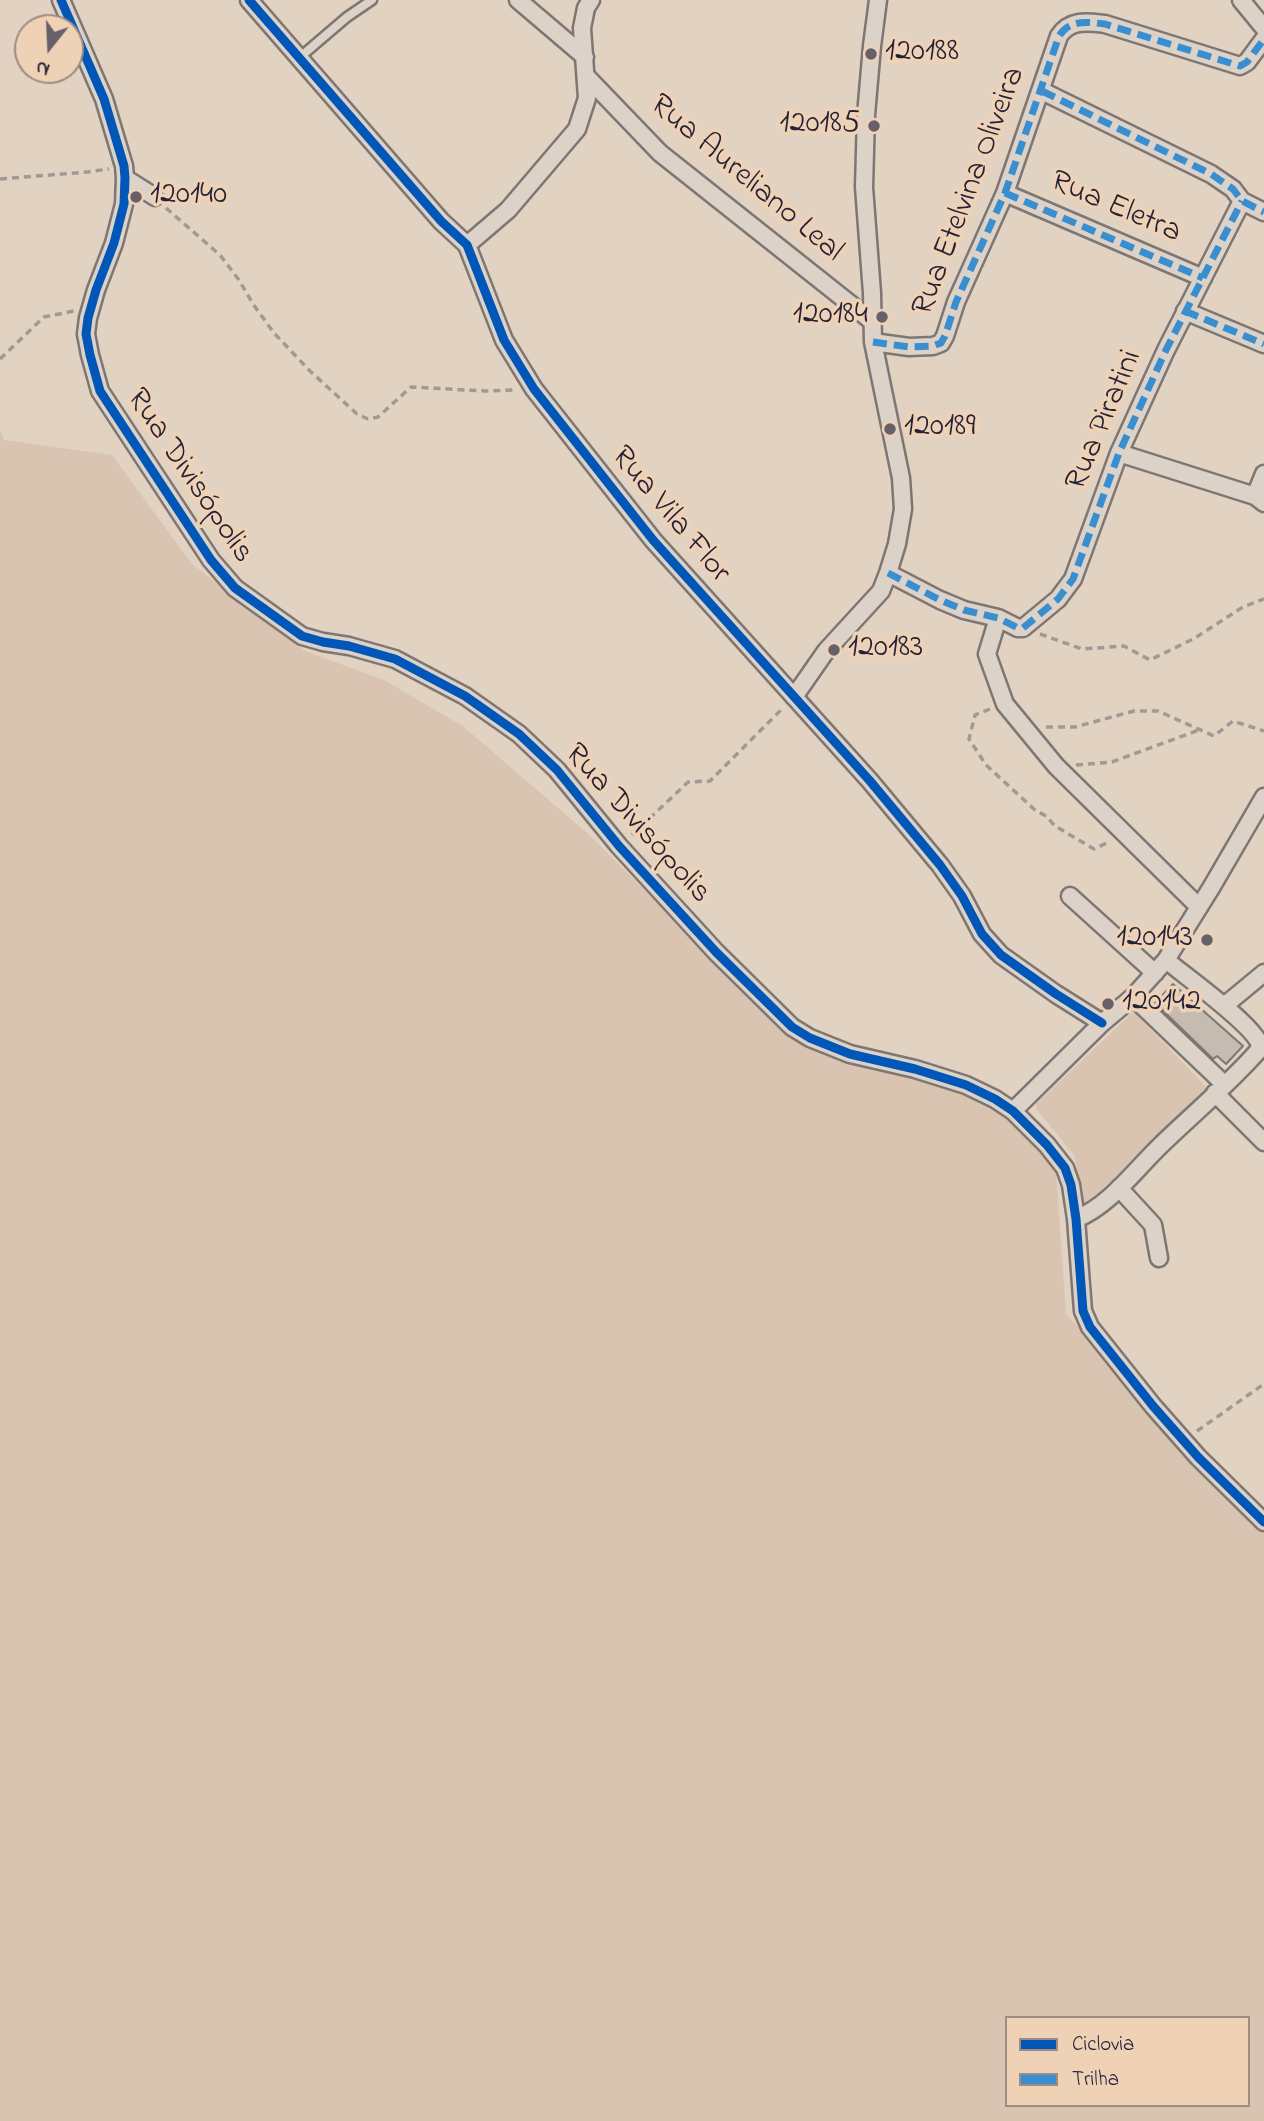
<!DOCTYPE html>
<meta charset="utf-8">
<style>
body{margin:0}
#map{position:relative;width:1264px;height:2121px;overflow:hidden;background:#e2d2c2;font-family:"Indie Flower",sans-serif}
canvas{display:block}
.legend{position:absolute;left:1005px;top:2016px;width:245px;height:91px;box-sizing:border-box;background:#efd2b5;border:2px solid #9d8c84;margin:0;padding:9px 12px;list-style:none;font-size:21px;color:#22223b}
.legend li{display:flex;align-items:center;gap:14px;height:35px}
.legend b{width:35px;border:2px solid #9d8c84}
.north{position:absolute;left:14px;top:14px;width:70px;height:70px;box-sizing:border-box;background:#efd2b5;border:2px solid #9d8c84;border-radius:50%;rotate:198deg;font-size:19px;font-weight:700;line-height:28px;text-align:center;color:#22223b}
.north::after{content:'';display:block;margin:auto;width:24px;height:32px;background:#65606a;clip-path:polygon(50% 0,100% 100%,50% 72%,0 100%)}
</style>
<div id="map">
<canvas width="1264" height="2121"></canvas>
<ul class="legend">
<li><b style="height:9px;background:#0057b8"></b>Ciclovia</li>
<li><b style="height:9px;background:#398ed0"></b>Trilha</li>
</ul>
<div class="north">N</div>
</div>
<script>
const ctx = document.querySelector('canvas').getContext('2d');
ctx.lineJoin = 'round';
function fillPath(path, color) { ctx.fillStyle = color; ctx.fill(path, 'evenodd'); }
function strokePath(path, color, width, dash) { ctx.strokeStyle = color; ctx.lineWidth = width; ctx.lineCap = dash ? 'butt' : 'round'; ctx.setLineDash(dash || []); ctx.stroke(path); }
function drawText(font, color, halo, rows, align = 'center') {
  ctx.font = font + ' "Indie Flower",sans-serif'; ctx.lineWidth = 7; ctx.setLineDash([]); ctx.textBaseline = 'middle'; ctx.strokeStyle = halo; ctx.fillStyle = color; for (const [text, x, y, turn = 0] of rows) {
    ctx.save(); ctx.translate(x, y); ctx.rotate((+turn || 0) * Math.PI / 180); ctx.textAlign = isNaN(turn) ? turn : align; if (halo) ctx.strokeText(text, 0, 0); ctx.fillText(text, 0, 0); ctx.restore();
  }
}
const green = new Path2D(`
 M0,430L4,440L112,455L192,564L305,651L384,680L464,727L586,832L798,1042L920,1067L994,1093L1055,1157L1066,1314L1191,1446L1264,1530V2121H0ZM1007,2018H1248V2105H1007Z
 M1132,1013L1136,1014L1210,1091L1121,1175L1112,1187L1085,1207L1079,1205L1075,1156L1036,1109V1104Z`);
const building = new Path2D(`
 M1173,984L1243,1046L1226,1064L1217,1056L1213,1059L1155,1003Z`);
const path = new Path2D(`
 M0,179L87,172L109,169
 M166,208L220,255L239,280L253,304L274,333L310,371L357,414L368,419L378,417L411,387L485,391L515,390
 M0,359L44,317L74,311
 M1040,634L1082,649L1124,646L1150,660L1195,638L1243,607L1264,599
 M990,709L975,715L969,739L986,765L1035,810L1046,816L1055,826L1094,849L1109,842
 M1046,727H1075L1134,711H1158L1214,736L1233,721L1264,731
 M1076,765L1112,762L1199,730
 M632,835L688,782L710,781L783,708
 M1197,1431L1264,1384`);
const lane = new Path2D(`
 M299,58L347,17L372,0`);
const street = new Path2D(`
 M61,0L104,99L124,166L125,178L124,204L114,243L96,290L88,318L86,334L90,355L100,391L211,560L235,588L302,636L323,642L349,646L395,659L465,696L519,734L557,770L619,846L716,952L792,1027L810,1038L850,1054L915,1069L966,1085L995,1099L1013,1111L1047,1145L1065,1168L1071,1185L1076,1219L1083,1311L1090,1327L1153,1406L1198,1457L1264,1522
 M249,0L441,221L467,245L504,340L534,389L653,540L870,781L940,865L962,896L982,934L1001,955L1056,994L1102,1023
 M518,0L585,57
 M1241,0L1264,28
 M586,76L660,153L873,322
 M1042,91L1211,174L1233,189L1242,201L1264,212
 M125,178L155,197
 M1005,193L1203,278
 M467,245L508,210L577,129L587,98L582,28L586,8L591,0
 M1185,311L1264,344
 M873,342L909,347L933,346L941,343L945,336L956,302L1005,193L1059,36C1070,19 1087,22 1105,24L1240,66L1247,62L1264,39
 M1119,453L1255,496L1264,503
 M1255,496L1264,474
 M888,573L940,600L964,610L998,618L1018,628H1023L1058,599L1073,579L1119,453L1166,350L1242,201
 M998,618L987,654L1005,704L1056,766L1199,907
 M794,697L826,651L881,591L888,573L897,544L903,509L901,478L873,342L872,293L864,187L866,115L872,46L878,0
 M1070,896L1155,973
 M1133,997L1224,1084
 M1224,1006L1264,973
 M1215,1093L1264,1142
 M1013,1111L1102,1023L1133,997L1166,960L1211,888L1264,797
 M1119,1188L1153,1225L1159,1258
 M1076,1219C1109,1206 1135,1170 1161,1145C1193,1114 1228,1085 1258,1051L1260,1045C1254,1025 1185,976 1166,960`);
const quiet = new Path2D(`
 M1042,91L1211,174L1233,189L1242,201L1264,212
 M1005,193L1203,278
 M1185,311L1264,344
 M873,342L909,347L933,346L941,343L945,336L956,302L1005,193L1059,36C1070,19 1087,22 1105,24L1240,66L1247,62L1264,39
 M888,573L940,600L964,610L998,618L1018,628H1023L1058,599L1073,579L1119,453L1166,350L1242,201`);
const cycleway = new Path2D(`
 M61,0L104,99L124,166L125,178L124,204L114,243L96,290L88,318L86,334L90,355L100,391L211,560L235,588L302,636L323,642L349,646L395,659L465,696L519,734L557,770L619,846L716,952L792,1027L810,1038L850,1054L915,1069L966,1085L995,1099L1013,1111L1047,1145L1065,1168L1071,1185L1076,1219L1083,1311L1090,1327L1153,1406L1198,1457L1264,1522
 M249,0L441,221L467,245L504,340L534,389L653,540L870,781L940,865L962,896L982,934L1001,955L1056,994L1102,1023`);
const markers = [
 [871,54,7,"#65606a"],
 [874,126,7,"#65606a"],
 [136,197,7,"#65606a"],
 [882,317,7,"#65606a"],
 [890,429,7,"#65606a"],
 [834,650,7,"#65606a"],
 [1207,940,7,"#65606a"],
 [1108,1004,7,"#65606a"]
];
const poiNames = [
 ["120188",885,54],
 ["120185",860,126,"right"],
 ["120140",150,197],
 ["120184",868,317,"right"],
 ["120189",904,429],
 ["120183",848,650],
 ["120143",1193,940,"right"],
 ["120142",1122,1004]
];
const streetNames = [
 ["Rua Aureliano Leal",745,180,40],
 ["Rua Etelvina Oliveira",971,192,-69],
 ["Rua Eletra",1115,209,23],
 ["Rua Piratini",1106,421,-67],
 ["Rua Divisópolis",188,477,56],
 ["Rua Vila Flor",669,516,50],
 ["Rua Divisópolis",636,825,48]
];
fillPath(green, '#d9c4b2');
fillPath(building, '#c6bbb1');
strokePath(building, '#7d7673', 2);
strokePath(lane, '#7d7673', 13);
strokePath(street, '#7d7673', 21);
strokePath(path, '#a19994', 3.5, [7, 5]);
strokePath(lane, '#ddd2c7', 8);
strokePath(street, '#ddd2c7', 16);
strokePath(quiet, '#398ed0', 7, [14, 7]);
strokePath(cycleway, '#0057b8', 9);
for (const [x, y, r, color] of markers) { const dot = new Path2D(); dot.arc(x, y, r, 0, 2 * Math.PI); ctx.fillStyle = color; ctx.fill(dot); strokePath(dot, '#efd2b5', 2.5); }
drawText('32px', '#22223b', '#efd2b5', poiNames, 'left');
drawText('32px', '#22223b', '#efd2b5', streetNames);
</script>
